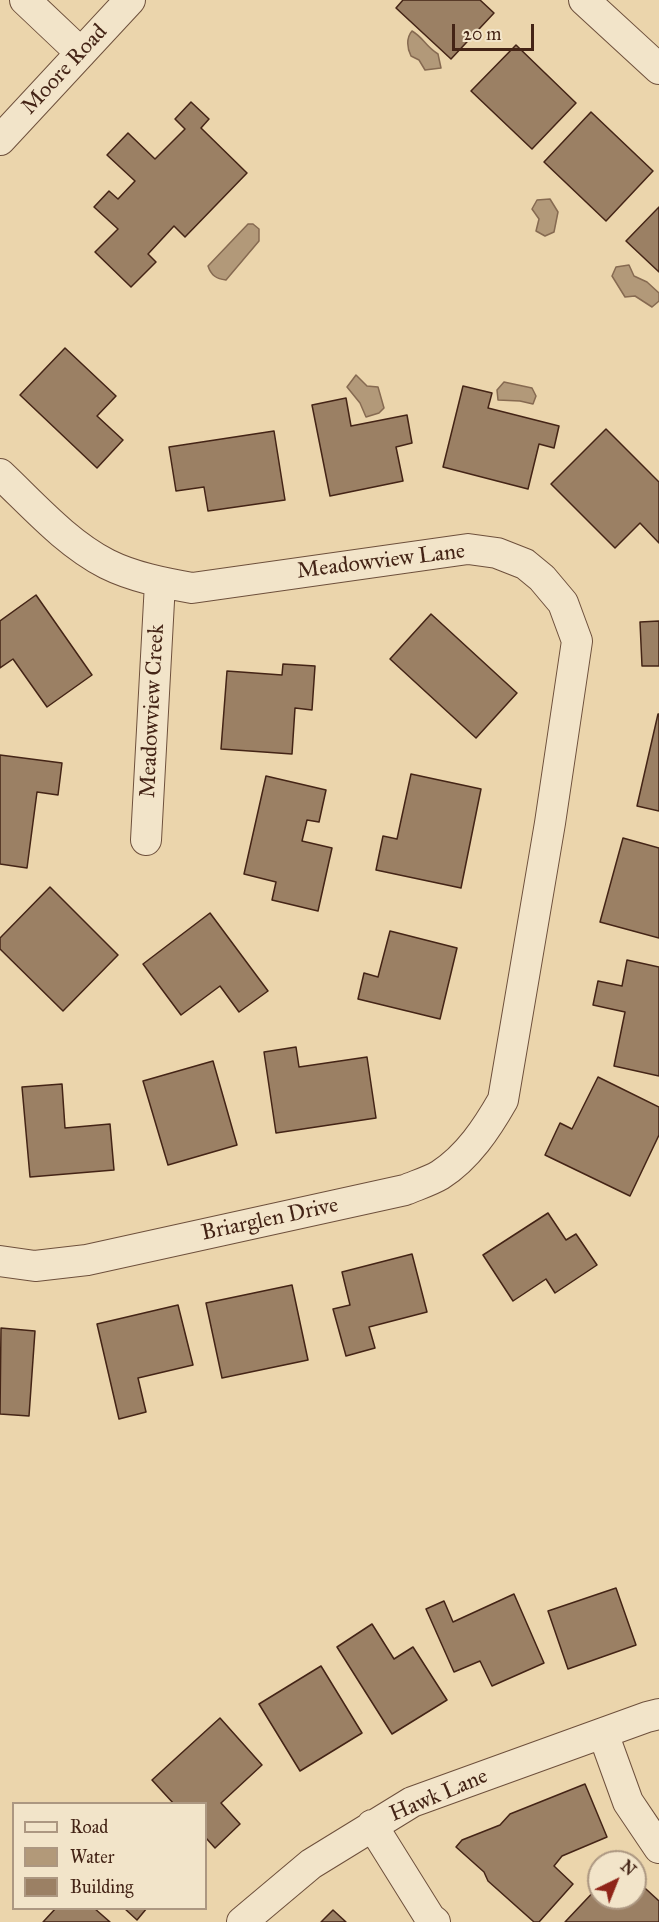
<!DOCTYPE html>
<style>
body{margin:0}
#map{position:relative;width:659px;height:1922px;overflow:hidden;background:#ebd5ac;font-family:"IM FELL Great Primer",serif}
canvas{display:block}
.legend{position:absolute;left:12px;top:1802px;width:195px;height:108px;box-sizing:border-box;background:#f2e4c9;border:2px solid #ac9781;margin:0;padding:8px 10px;list-style:none;font-size:18px;color:#442416}
.legend li{display:flex;align-items:center;gap:12px;height:30px}
.legend b{width:30px;border:2px solid #ac9781}
.north{position:absolute;left:587px;top:1850px;width:60px;height:60px;box-sizing:border-box;background:#f2e4c9;border:2px solid #ac9781;border-radius:50%;rotate:43deg;font-size:16px;font-weight:700;line-height:24px;text-align:center;color:#442416}
.north::after{content:'';display:block;margin:auto;width:21px;height:27px;background:#8f2418;clip-path:polygon(50% 0,100% 100%,50% 72%,0 100%)}
.scale{position:absolute;left:452px;top:24px;width:82px;height:27px;box-sizing:border-box;border:3px solid #442416;border-top:0;padding-left:8px;font-size:18px;line-height:21px;white-space:nowrap;color:#442416;-webkit-text-stroke:4px #f2e4c9;paint-order:stroke}
</style>
<div id="map">
<canvas width="659" height="1922"></canvas>
<ul class="legend">
<li><b style="height:8px;background:#f2e4c9"></b>Road</li>
<li><b style="height:16px;background:#b29979"></b>Water</li>
<li><b style="height:16px;background:#9b8064"></b>Building</li>
</ul>
<div class="north">N</div>
<div class="scale">20 m</div>
</div>
<script>
const ctx = document.querySelector('canvas').getContext('2d');
ctx.lineJoin = 'round';
function fillPath(path, color) { ctx.fillStyle = color; ctx.fill(path, 'evenodd'); }
function strokePath(path, color, width, dash) { ctx.strokeStyle = color; ctx.lineWidth = width; ctx.lineCap = dash ? 'butt' : 'round'; ctx.setLineDash(dash || []); ctx.stroke(path); }
function drawText(font, color, halo, rows, align = 'center') {
  ctx.font = font + ' "IM FELL Great Primer",serif'; ctx.lineWidth = 4.5; ctx.setLineDash([]); ctx.textBaseline = 'middle'; ctx.strokeStyle = halo; ctx.fillStyle = color; for (const [text, x, y, turn = 0] of rows) {
    ctx.save(); ctx.translate(x, y); ctx.rotate((+turn || 0) * Math.PI / 180); ctx.textAlign = isNaN(turn) ? turn : align; if (halo) ctx.strokeText(text, 0, 0); ctx.fillText(text, 0, 0); ctx.restore();
  }
}
const water = new Path2D(`
 M412,31C424,38 425,46 438,54L441,68L425,70L419,60L411,56C407,48 406,38 412,31Z
 M550,199L558,212L554,232L545,236L536,231L539,219L532,209L537,200Z
 M248,224H253L259,229V241L226,280C216,279 211,275 208,266Z
 M629,265L634,276L647,282L659,293V301L652,307L635,296L625,297L612,276L616,267Z
 M356,375L367,386L378,387L384,408L379,413L366,417L360,403L347,387Z
 M504,382L532,388L536,396L533,404L520,401L498,400L497,390Z`);
const building = new Path2D(`
 M403,0H480L494,13L451,59L396,8Z
 M516,45L576,103L532,149L471,91Z
 M191,102L209,119L201,128L247,173L185,237L174,226L148,254L156,262L131,287L95,252L118,229L94,207L109,191L118,199L135,181L107,155L128,133L155,159L185,129L175,119Z
 M591,112L653,171L606,221L544,162Z
 M659,207V272L626,241Z
 M65,348L116,396L97,416L123,440L97,468L20,395Z
 M463,386L492,393L488,408L559,426L554,448L539,444L528,489L443,467Z
 M346,398L351,426L407,415L412,443L396,447L403,481L330,496L312,405Z
 M606,429L659,482V543L640,523L615,548L551,484Z
 M274,431L285,500L208,511L204,487L176,491L169,447Z
 M36,595L92,675L47,707L13,659L0,668V621Z
 M431,614L517,693L476,738L390,659Z
 M659,621V666H642L640,622Z
 M283,664L315,666L312,710L295,708L292,754L221,749L227,671L282,675Z
 M658,714H659V811L637,806Z
 M0,755L62,763L58,795L37,792L27,868L0,864Z
 M411,774L481,789L461,888L376,870L383,836L397,839Z
 M266,776L326,790L319,822L307,820L302,841L332,848L318,911L272,900L276,882L244,874Z
 M623,838L659,848V938L600,922Z
 M50,887L118,955L63,1011L0,949V938Z
 M210,913L268,991L239,1012L220,986L181,1015L143,964Z
 M390,931L457,948L440,1019L358,999L364,973L378,977Z
 M627,960L659,967V1076L614,1066L625,1012L593,1005L598,981L622,986Z
 M296,1047L299,1067L367,1057L376,1118L276,1133L264,1052Z
 M213,1061L237,1145L168,1165L143,1081Z
 M598,1077L659,1107V1135L630,1196L545,1155L560,1123L572,1129Z
 M62,1084L65,1128L110,1124L114,1170L30,1177L22,1087Z
 M548,1213L566,1240L576,1234L597,1265L555,1293L546,1279L513,1301L483,1255Z
 M412,1254L427,1312L369,1327L375,1348L346,1356L333,1309L350,1305L342,1272Z
 M292,1285L308,1360L222,1378L206,1303Z
 M178,1305L193,1365L138,1378L146,1412L119,1419L97,1324Z
 M1,1328L35,1331L29,1416L0,1414Z
 M616,1588L636,1645L568,1669L548,1611Z
 M514,1594L544,1663L492,1686L480,1661L454,1672L426,1609L444,1601L453,1622Z
 M372,1624L394,1659L413,1647L447,1700L392,1734L337,1647Z
 M321,1666L362,1733L300,1771L259,1704Z
 M220,1718L262,1765L221,1803L240,1824L215,1848L206,1838V1804H174L152,1780Z
 M585,1784L607,1837L562,1856L554,1866L573,1884L539,1922H534L488,1881L484,1872L456,1847L462,1840L500,1825L510,1814Z
 M635,1879L659,1901V1922H565L599,1886V1898H635Z
 M56,1908H94L110,1922H43Z
 M124,1908H147L137,1920Z
 M333,1910L346,1922H321Z`);
const minor = new Path2D(`
 M25,0L81,53
 M584,0L659,69
 M0,140L130,0
 M0,474C33,505 66,543 107,564C133,577 164,583 192,588L468,549L497,553L525,564L542,578L563,603L577,641L550,823L503,1100C487,1128 468,1157 440,1175C430,1181 417,1185 405,1190L87,1260L35,1266L0,1261
 M146,840L160,583
 M603,1733L628,1802L659,1848
 M372,1825L430,1918L435,1922
 M242,1922L311,1864L412,1802L647,1717L659,1714`);
const streetNames = [
 ["Moore Road",65,70,-47],
 ["Meadowview Lane",381,562,-7],
 ["Meadowview Creek",153,711,-87],
 ["Briarglen Drive",270,1220,-12],
 ["Hawk Lane",439,1796,-23]
];
fillPath(water, '#b29979');
strokePath(water, '#866a51', 1.5);
fillPath(building, '#9b8064');
strokePath(building, '#442416', 1.5);
strokePath(minor, '#6e503c', 32);
strokePath(minor, '#f2e4c9', 30);
drawText('22px', '#442416', '#f2e4c9', streetNames);
</script>
